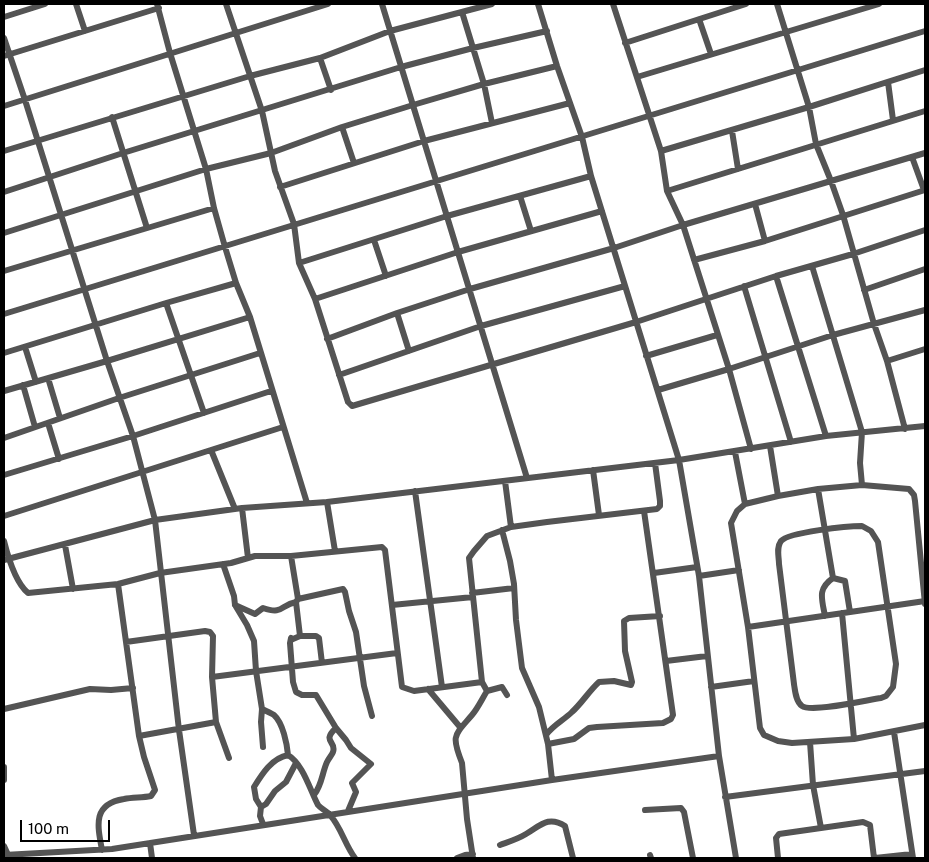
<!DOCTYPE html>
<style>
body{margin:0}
#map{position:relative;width:929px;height:862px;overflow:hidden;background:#fff;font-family:"Public Sans",sans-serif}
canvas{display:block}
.frame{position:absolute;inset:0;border:5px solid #000;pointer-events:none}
.scale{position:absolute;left:20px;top:820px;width:90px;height:22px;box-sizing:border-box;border:2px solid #000;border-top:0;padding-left:6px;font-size:15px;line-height:18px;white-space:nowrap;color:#000;-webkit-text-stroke:4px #fff;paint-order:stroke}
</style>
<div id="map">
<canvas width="929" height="862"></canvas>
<div class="frame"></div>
<div class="scale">100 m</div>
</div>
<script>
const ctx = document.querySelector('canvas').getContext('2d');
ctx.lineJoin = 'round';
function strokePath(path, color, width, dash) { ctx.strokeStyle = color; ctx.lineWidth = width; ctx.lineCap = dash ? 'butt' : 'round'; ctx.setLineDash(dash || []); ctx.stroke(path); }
const minor = new Path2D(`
 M76,4L85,31
 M157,4L170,53L206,169L214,208L225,247L236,283L250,317L307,503
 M226,4L262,111L275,171L294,224L299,263L315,299L348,402L352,406L636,322L776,276L853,254L925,230
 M382,4L527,478
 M538,4L557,66L582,137L591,176L679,460L699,576L719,756L736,858
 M613,4L661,151L667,191L683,225L729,369L751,449
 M777,4L809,107L816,144L831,181L843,215L874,324L887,361L905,429
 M462,12L484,84L492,123
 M4,17L45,4
 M699,19L711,54
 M4,38L25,100L107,361L133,436L155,520L179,730L194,835
 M625,43L746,4
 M4,56L159,8
 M320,58L331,90
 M637,77L879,4
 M888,82L893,120
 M4,106L328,4
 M112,117L147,228
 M342,127L354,163
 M732,131L738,169
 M4,151L250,76L320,58L390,31L492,4
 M661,151L809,107L925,70
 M912,157L924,190
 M280,187L424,141L570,103
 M667,191L925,111
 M4,192L123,153L401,67L473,48L547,31
 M520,196L531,231
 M755,204L765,241
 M4,233L206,169L271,153L342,127L413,105L484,84L557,66
 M374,240L386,276
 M694,260L765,241L925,190
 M299,263L447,216L591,176
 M812,266L862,432L860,463L862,485
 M4,271L214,208
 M776,276L826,436
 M744,286L791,442
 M864,290L925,269
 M315,299L458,252L602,211
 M166,303L204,413
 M397,313L409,351
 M4,314L925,31
 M327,339L397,313L470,289L614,248L683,225L925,153
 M25,347L36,382
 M4,353L166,303L236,283
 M646,356L717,335
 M887,361L925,349
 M339,375L481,326L625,286
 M48,378L60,418
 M23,385L35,427
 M658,390L729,369L833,335L925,310
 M4,391L107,361L250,317
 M48,423L59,459
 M4,438L119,398L260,353
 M770,446L778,496
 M211,450L235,509
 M735,452L745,504
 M593,470L599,515
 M4,475L133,436L271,391
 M505,481L511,527
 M818,489L833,578
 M415,491L442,687
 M327,502L335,551
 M242,508L248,558
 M4,516L283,427
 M862,526L871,531L878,542L896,664L893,687L886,696L881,698C867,700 811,713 802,706C796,702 795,691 794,684L779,564C779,557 776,548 781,541C789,532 848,526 862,526Z
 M502,530L510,561L514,584L516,620L522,668L539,707L548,744L552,780
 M4,541C8,557 16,583 28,593L118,584L160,573L231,563L255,556H291L382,547L385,550L402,687L414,691L482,682
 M65,545L73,589
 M291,556L298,599L296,602L300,636H316L319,638L322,663
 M4,560L155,520L242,508L327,502L679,460L826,436L925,426
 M223,564L234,596L235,605L247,625L254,641L256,671L262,709L261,722L263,747
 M654,573L697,567
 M699,576L739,570
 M472,593L514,588
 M298,599L343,589L345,592L349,611L356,632L364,686L372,716
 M925,604L915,501L914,495L909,489L862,485L818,489L778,496L745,504L737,511L731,523L748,627L760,728L764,735L778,741L792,743L854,739L925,725
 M235,605L255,614L263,608C284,615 280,605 296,602
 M392,605L473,597
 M842,613L854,739
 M825,616C822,599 817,589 833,578L845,581L850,612
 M748,627L925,601
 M300,636L293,639L291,638L290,643L293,682L296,692L302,695H316L336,728L346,740L351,748L371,764L352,783L356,792L348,811
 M126,642L205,631L210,632L213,636L212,677L216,722L139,736
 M666,661L707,656
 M212,677L397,653
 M711,687L754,681
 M428,689L460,727
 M507,695L502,687L487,691L482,682L469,558L474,551L487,536L511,527L547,522L657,509L660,506V501L655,463
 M4,709L90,689L111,690L133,688
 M262,709C266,711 271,713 274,715C283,723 287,744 288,755
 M216,722L229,758
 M894,732L913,858
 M546,735C553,725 564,720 572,712C582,703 589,691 599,682L614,681L631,685L632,682L625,651L624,621L629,618L660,616
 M810,742L813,785L821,828
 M548,744L574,739L589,728L597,727L663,723L671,719L673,715L644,511
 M4,767V780
 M314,795C322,785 322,773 327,762C329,758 332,755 333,752C337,741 321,742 336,728
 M725,797L925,771
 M261,807L266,804L275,791L286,782L296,763
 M645,810L681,808L684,812L693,858
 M263,824L260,816L261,807L256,799L254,787C262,774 272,758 288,755C303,764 310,790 318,805C321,809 327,811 330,815C341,827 345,845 355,858
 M150,843L152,858
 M500,845C508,842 518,839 526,834C540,826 548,815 565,826L573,858
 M4,846L9,857
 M102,850C97,824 93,804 124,799C133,797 142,798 151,796L155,790L144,757L139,736L118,584
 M4,855L112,849L552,780L719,756
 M650,855L651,858
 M457,858L465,855L473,854
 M473,858L467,819L462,763C451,735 454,736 472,715C478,708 482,699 487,691
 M778,858L776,838L779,834L863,822L870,825L874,858
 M875,858L912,854`);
strokePath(minor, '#545454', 6);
</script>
